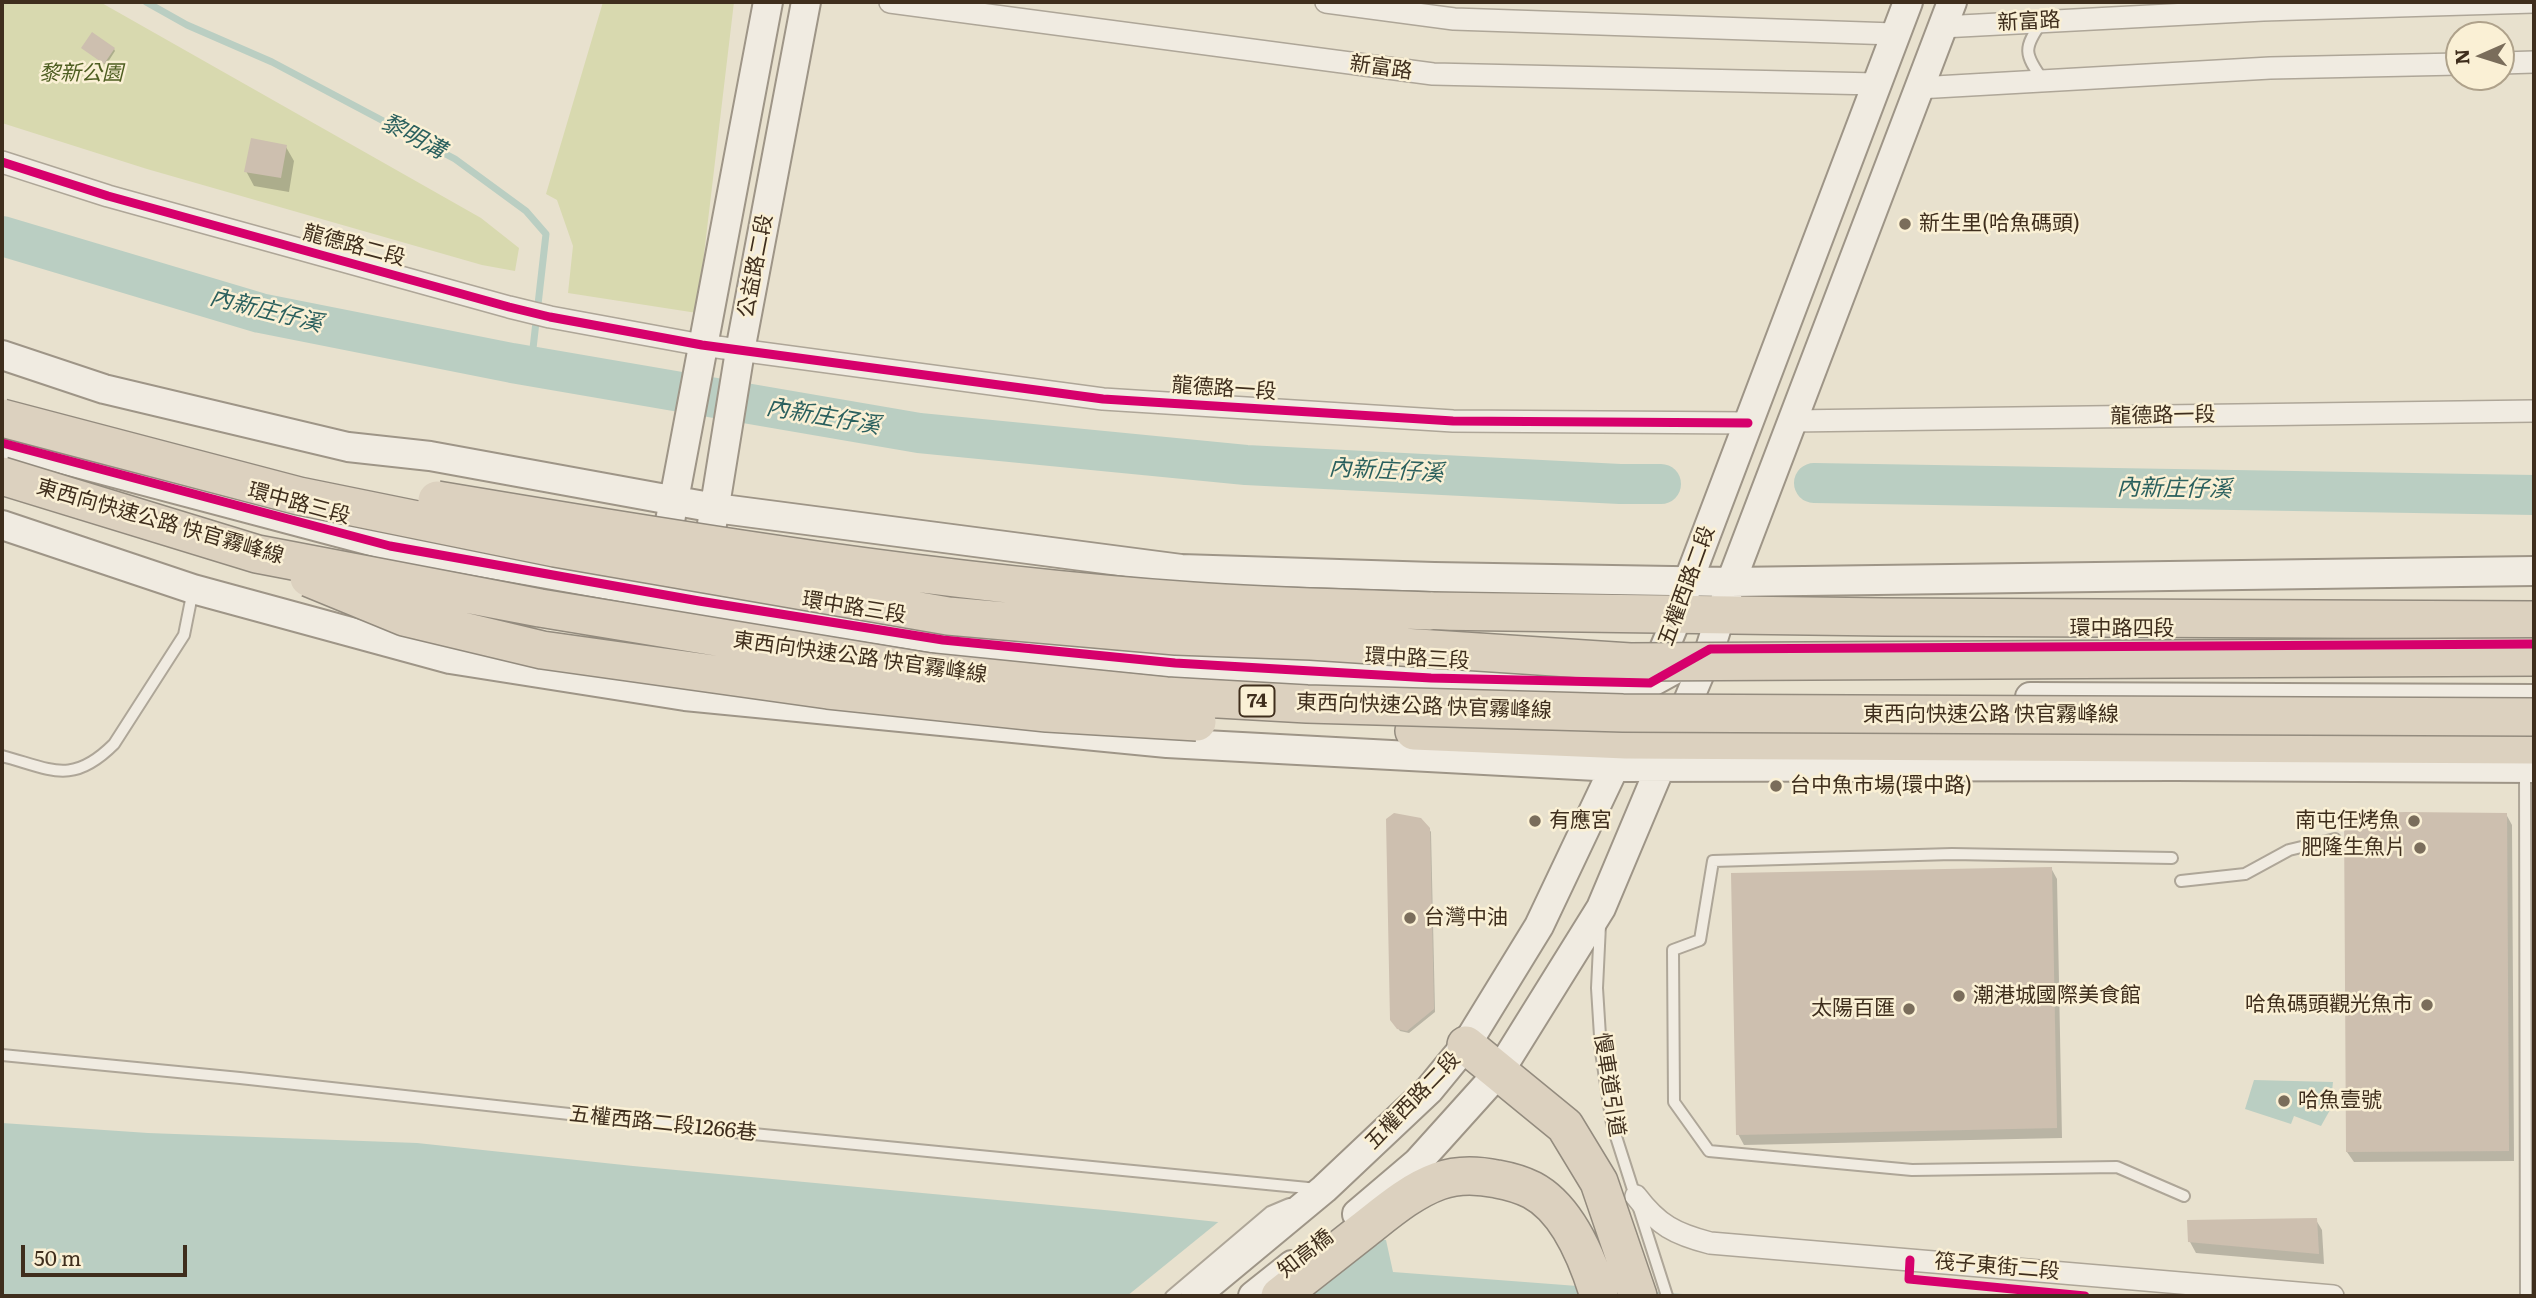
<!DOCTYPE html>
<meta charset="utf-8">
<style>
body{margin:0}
#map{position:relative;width:2536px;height:1298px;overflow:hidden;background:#e8e1ce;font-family:Literata,serif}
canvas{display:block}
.frame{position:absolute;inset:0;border:4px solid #3f2e1d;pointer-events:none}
.north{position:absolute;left:2445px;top:21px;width:70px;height:70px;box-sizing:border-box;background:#faf0d5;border:2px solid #afa28b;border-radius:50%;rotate:267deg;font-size:19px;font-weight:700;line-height:28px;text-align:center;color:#3f2e1d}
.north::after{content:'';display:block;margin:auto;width:24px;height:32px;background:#7a6d5b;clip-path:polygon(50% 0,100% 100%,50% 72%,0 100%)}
.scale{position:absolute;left:21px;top:1245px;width:166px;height:32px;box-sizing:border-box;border:4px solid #3f2e1d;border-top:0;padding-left:9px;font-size:21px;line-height:24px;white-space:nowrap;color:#3f2e1d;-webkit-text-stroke:5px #faf0d5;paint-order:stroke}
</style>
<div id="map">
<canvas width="2536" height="1298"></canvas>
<div class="frame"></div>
<div class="north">N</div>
<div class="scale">50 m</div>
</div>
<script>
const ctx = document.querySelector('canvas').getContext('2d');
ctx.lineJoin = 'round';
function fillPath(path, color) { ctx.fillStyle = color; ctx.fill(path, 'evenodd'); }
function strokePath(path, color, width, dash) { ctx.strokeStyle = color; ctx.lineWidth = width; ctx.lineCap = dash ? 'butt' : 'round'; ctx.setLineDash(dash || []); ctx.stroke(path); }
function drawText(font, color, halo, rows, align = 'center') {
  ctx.font = font + ' Literata,"Noto Sans TC",serif'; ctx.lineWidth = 5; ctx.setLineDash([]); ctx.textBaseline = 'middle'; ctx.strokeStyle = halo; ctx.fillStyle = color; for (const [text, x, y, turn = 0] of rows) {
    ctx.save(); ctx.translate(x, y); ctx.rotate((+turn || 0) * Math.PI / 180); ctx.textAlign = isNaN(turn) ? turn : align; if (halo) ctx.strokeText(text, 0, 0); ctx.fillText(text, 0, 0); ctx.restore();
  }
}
const green = new Path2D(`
 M2,2H100L481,218L519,248L515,271L482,265L147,169L2,123Z
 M603,2H734L697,313L568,293L573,246L557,200L546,194Z`);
const water = new Path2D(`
 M2254,1080L2333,1082L2330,1110L2321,1126L2294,1116L2291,1124L2245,1109Z
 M2,1123L148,1133L417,1143L633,1166L1115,1211L1386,1240L1393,1272L1709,1296H2Z`);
const pier = new Path2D(`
 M1222,1219L1369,1234L1292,1296H1127Z`);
const shadow = new Path2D(`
 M83,48L114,49L115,51L106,65Z
 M286,147L294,161L289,192L254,186L246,171Z
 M2506,814L2512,825L2514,1161L2354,1162L2347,1152Z
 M1429,829L1431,832L1435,1012L1409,1033L1400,1031L1394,1023Z
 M2051,868L2057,879L2062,1138L1744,1145L1738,1134Z
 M2316,1220L2322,1230L2324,1264L2196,1253L2190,1242Z`);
const stream = new Path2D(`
 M146,2L187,25L272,62L455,159L526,211L546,234L531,366`);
const river = new Path2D(`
 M2,236L260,313L512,363L919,433L1246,465L1620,484H1661
 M1814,483L2534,495`);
const building = new Path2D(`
 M92,32L115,48L104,64L81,48Z
 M251,138L287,145L281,178L244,172Z
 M2405,812L2507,813L2509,1151L2346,1152L2344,814Z
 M1394,813L1421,818L1430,828L1434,1009L1407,1031L1397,1029L1390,1020L1386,819Z
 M2052,867L2057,1128L1736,1135L1731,873Z
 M2317,1218L2319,1254L2188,1242L2187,1220Z`);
const lane = new Path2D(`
 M2042,22C2023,48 2024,54 2043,80
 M2,756C51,769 72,786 114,744L184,635L193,590
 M2525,771L2526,1296
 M2172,858L1952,854L1713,861L1700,940L1673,950L1674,1102L1709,1151L1912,1170L2117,1167L2184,1196
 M2181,881L2245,874L2289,850L2335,839
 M1600,925L1597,988L1601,1052L1612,1124L1667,1296
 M2,1055L240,1078L743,1133L1318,1189
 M1171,1296L1270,1212L1289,1204`);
const street = new Path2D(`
 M890,2L1433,74L1876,84
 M1326,2L1454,19L1894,34
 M1942,27L2263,10L2534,2
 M2501,63L2534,62
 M1918,88L2270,68L2459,64
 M2,162L108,196L509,307L550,317L702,345L1103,399L1453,421L1748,423
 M1792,421L2534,411
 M1636,1196C1658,1225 1675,1234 1710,1243L2333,1296`);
const secondary = new Path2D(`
 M2,355L104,389L348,447L430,456L715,508L1181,569L1434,577L1731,582L2534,571
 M2,443L390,546L699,601L943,640L1175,663L1431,678L1650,683L1688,662
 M670,521L768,2
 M712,524L740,351L806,2
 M2,525L193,589L450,659L685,696L1167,743L1615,767L2176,766L2534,768
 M1652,678L1679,613L1688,582L1908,2
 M2030,697L2534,699
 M1357,1214L1417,1163L1499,1072L1601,908L1710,649L1731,582L1952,2
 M1195,1296L1324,1189L1429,1090L1466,1045L1539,926L1622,751
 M1253,1296L1292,1265`);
const highway = new Path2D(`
 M1430,611L1885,617L2534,620
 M1414,731L1626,740L2534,745
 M1466,1045L1565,1126L1599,1182L1638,1296
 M1280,1296C1308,1274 1336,1252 1364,1230C1387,1212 1411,1191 1439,1181C1458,1174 1478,1175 1497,1179C1508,1181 1522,1185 1532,1190C1568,1209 1588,1260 1599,1296`);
const highwayBridge = new Path2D(`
 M2,418L299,496L555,548L948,616L1176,636L1311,641L1630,662L2534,657
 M2,476L257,554L540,608L929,672L1166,696L1307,704L1623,713L2534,717
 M437,500C687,542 938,583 1192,601C1271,607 1350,608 1430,611
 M309,578L404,617L542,650L828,690L1047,713L1197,722`);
const cycleway = new Path2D(`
 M2,162L108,196L509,307L550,317L702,345L1103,399L1453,421L1748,423
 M2,443L390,546L699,601L943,640L1175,663L1431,678L1650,683L1710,649L2534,644
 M1910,1260L1909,1279L2085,1296`);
const markers = [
 [1905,224,7,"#7a6d5b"],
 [1776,786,7,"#7a6d5b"],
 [1535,821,7,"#7a6d5b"],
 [2414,821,7,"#7a6d5b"],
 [2420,848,7,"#7a6d5b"],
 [1410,918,7,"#7a6d5b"],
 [1959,996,7,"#7a6d5b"],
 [2427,1005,7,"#7a6d5b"],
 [1909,1009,7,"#7a6d5b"],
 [2284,1101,7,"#7a6d5b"]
];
const shields = [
 [1257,701,35]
];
const shieldNames = [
 ["74",1257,701]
];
const streetNames = [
 ["新富路",2029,22,-3],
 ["新富路",1381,68,8],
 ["龍德路二段",354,246,15],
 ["公益路二段",756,266,-79],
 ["龍德路一段",1224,389,4],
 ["龍德路一段",2163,416,-1],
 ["環中路三段",299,504,15],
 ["東西向快速公路 快官霧峰線",160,522,16],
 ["五權西路二段",1687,586,-70],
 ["環中路三段",854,608,9],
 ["環中路四段",2122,629],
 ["東西向快速公路 快官霧峰線",860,658,8],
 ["環中路三段",1417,659,3],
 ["東西向快速公路 快官霧峰線",1424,707,2],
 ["東西向快速公路 快官霧峰線",1991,715],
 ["慢車道引道",1609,1085,81],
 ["五權西路二段",1413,1101,-46],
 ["五權西路二段1266巷",663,1124,6],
 ["知高橋",1306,1254,-38],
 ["筏子東街二段",1997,1267,5]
];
const parkNames = [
 ["黎新公園",81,74]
];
const poiNames = [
 ["新生里(哈魚碼頭)",1919,224],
 ["台中魚市場(環中路)",1790,786],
 ["有應宮",1549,821],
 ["南屯任烤魚",2400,821,"right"],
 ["肥隆生魚片",2406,848,"right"],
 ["台灣中油",1424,918],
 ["潮港城國際美食館",1973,996],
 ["哈魚碼頭觀光魚市",2413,1005,"right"],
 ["太陽百匯",1895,1009,"right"],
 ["哈魚壹號",2298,1101]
];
const waterNames = [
 ["黎明溝",413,137,28],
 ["內新庄仔溪",266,311,14],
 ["內新庄仔溪",823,417,10],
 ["內新庄仔溪",1386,471,3],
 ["內新庄仔溪",2174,489,1]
];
fillPath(green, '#d8d9af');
fillPath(water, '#bacec2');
fillPath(pier, '#e8e1ce');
fillPath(shadow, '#0003');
strokePath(stream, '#bacec2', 7);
strokePath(river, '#bacec2', 40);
fillPath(building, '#cdbfaf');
strokePath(lane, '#aea698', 14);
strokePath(street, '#aea698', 24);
strokePath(secondary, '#9e9587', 32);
strokePath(highway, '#938b7e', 40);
strokePath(lane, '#f0ebe1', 10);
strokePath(street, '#f0ebe1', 21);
strokePath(secondary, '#f0ebe1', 28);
strokePath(highway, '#dcd1bf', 37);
strokePath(highwayBridge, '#938b7e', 40, []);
strokePath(highwayBridge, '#dcd1bf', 37);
strokePath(cycleway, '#d6006c', 9);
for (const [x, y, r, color] of markers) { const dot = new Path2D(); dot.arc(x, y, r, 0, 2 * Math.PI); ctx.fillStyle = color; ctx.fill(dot); strokePath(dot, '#faf0d5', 2.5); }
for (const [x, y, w] of shields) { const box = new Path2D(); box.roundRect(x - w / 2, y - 15.5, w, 31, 5); ctx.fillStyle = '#faf0d5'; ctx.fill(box); strokePath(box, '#3f2e1d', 2); }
drawText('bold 19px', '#3f2e1d', null, shieldNames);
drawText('21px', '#3f2e1d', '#faf0d5', streetNames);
drawText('italic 21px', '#4e5e21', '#faf0d5', parkNames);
drawText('21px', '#3f2e1d', '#faf0d5', poiNames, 'left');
drawText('italic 23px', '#2b605e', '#faf0d5', waterNames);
</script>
